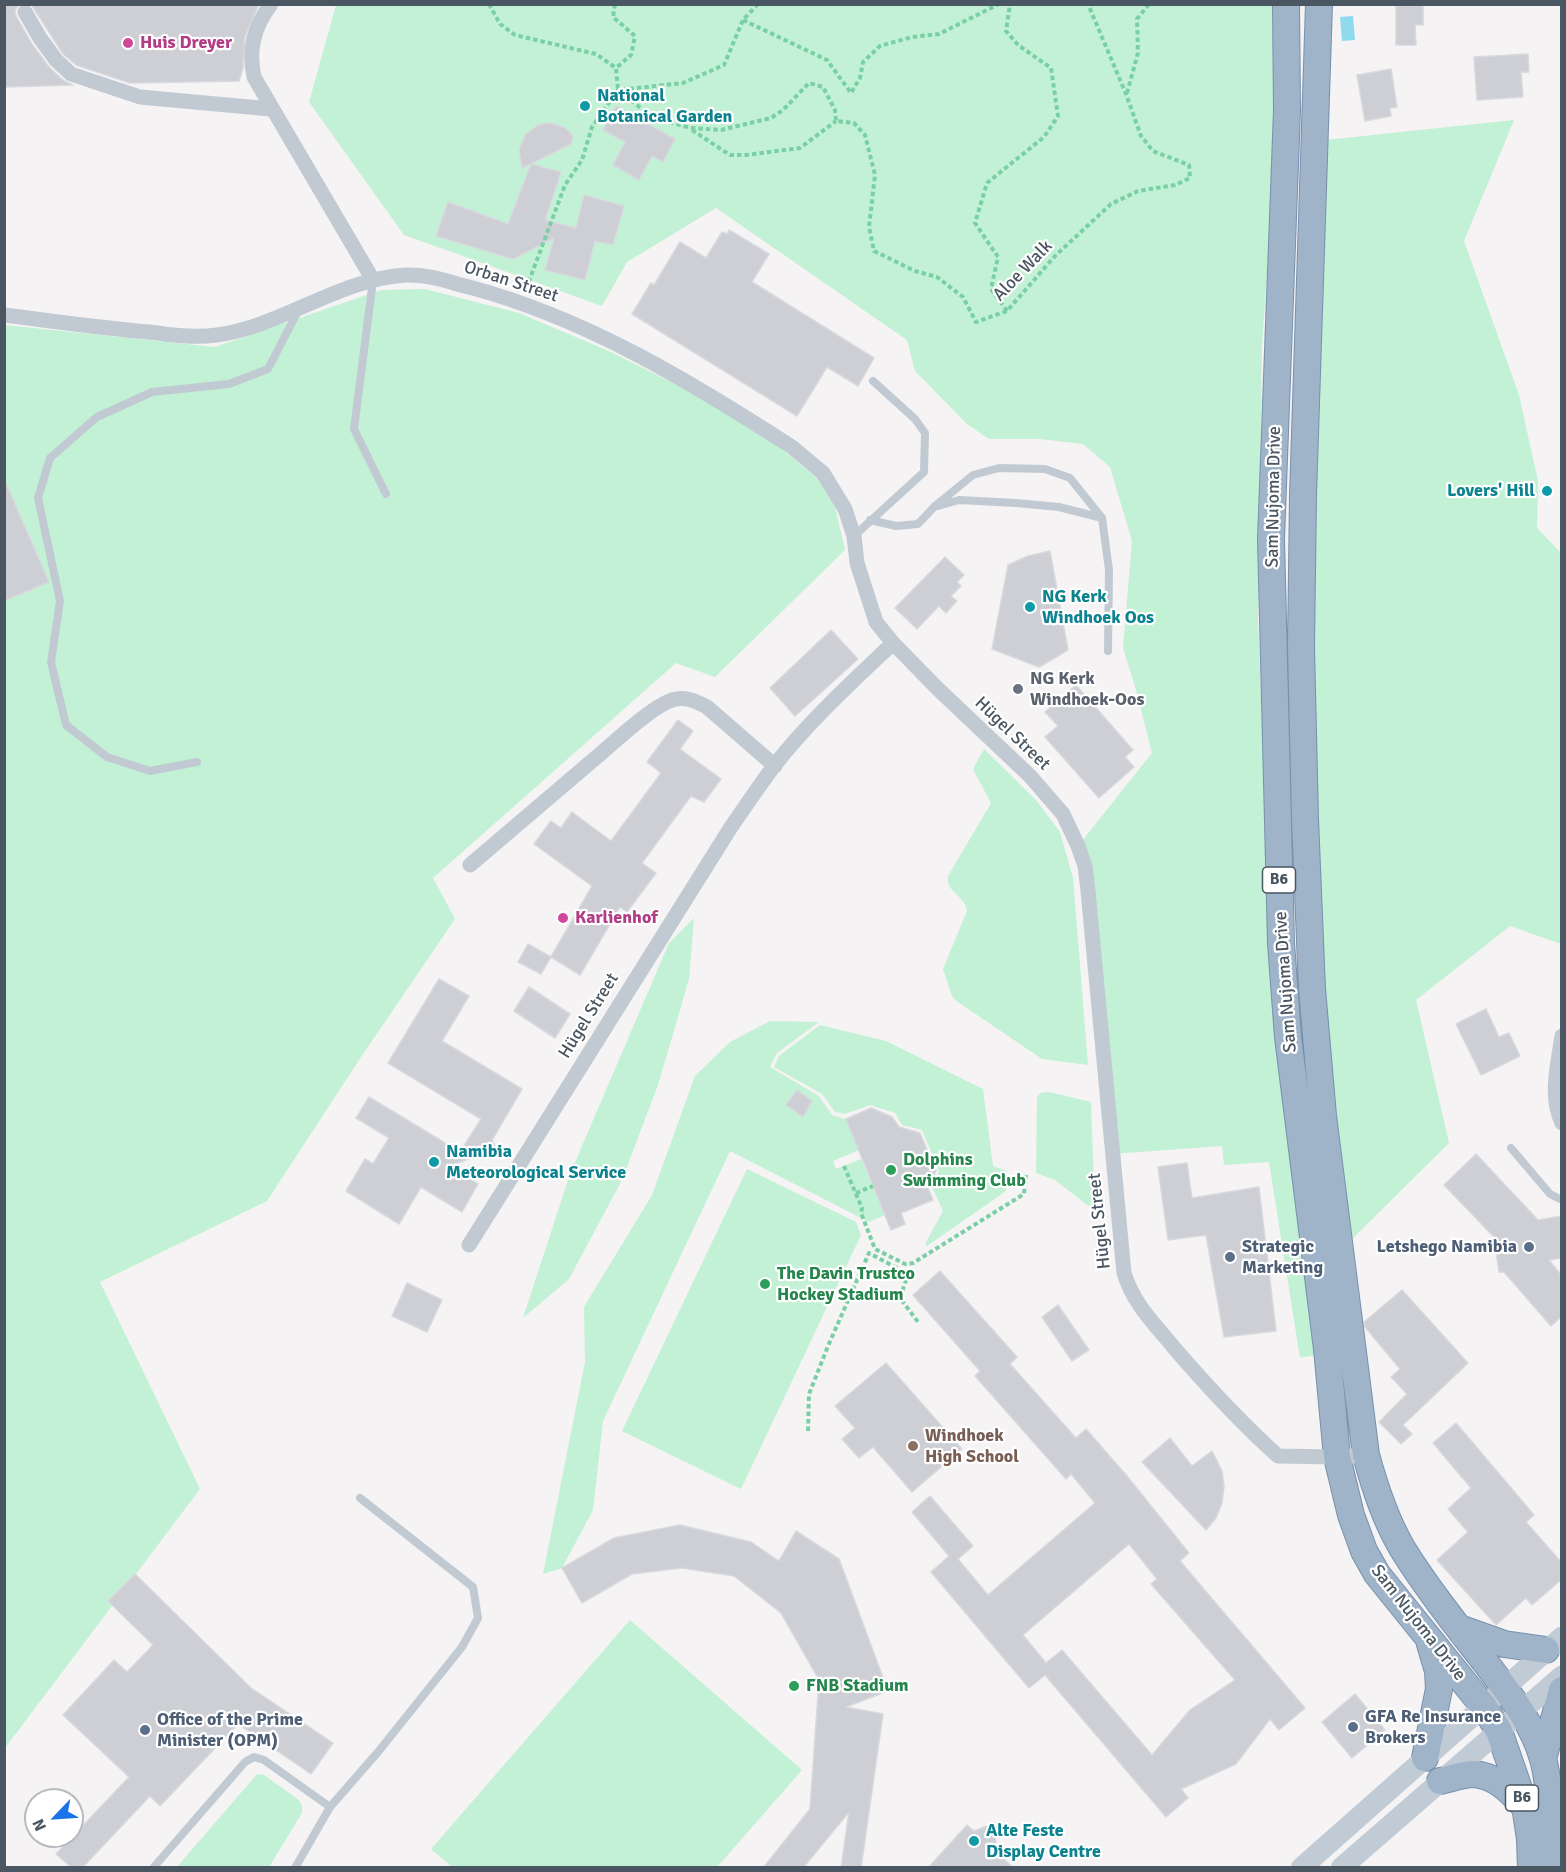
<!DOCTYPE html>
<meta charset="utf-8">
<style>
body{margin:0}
#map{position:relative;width:1566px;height:1872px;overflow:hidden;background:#f5f3f3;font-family:Signika,sans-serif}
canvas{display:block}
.frame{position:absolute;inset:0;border:6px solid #4a5661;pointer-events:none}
.north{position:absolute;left:24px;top:1788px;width:60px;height:60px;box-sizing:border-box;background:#fff;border:2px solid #b7bbc0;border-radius:50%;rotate:245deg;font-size:16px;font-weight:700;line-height:24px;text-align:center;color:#4a5661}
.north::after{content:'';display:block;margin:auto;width:21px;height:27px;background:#1a73e8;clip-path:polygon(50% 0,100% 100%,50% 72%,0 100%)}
</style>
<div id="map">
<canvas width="1566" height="1872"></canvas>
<div class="frame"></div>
<div class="north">N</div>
</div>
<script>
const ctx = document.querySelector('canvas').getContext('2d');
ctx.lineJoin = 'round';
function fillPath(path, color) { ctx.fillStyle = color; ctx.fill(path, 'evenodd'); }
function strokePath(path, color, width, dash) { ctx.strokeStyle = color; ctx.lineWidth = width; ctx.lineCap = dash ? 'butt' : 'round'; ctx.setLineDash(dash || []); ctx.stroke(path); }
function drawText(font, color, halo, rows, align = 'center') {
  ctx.font = font + ' Signika,sans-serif'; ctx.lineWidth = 4.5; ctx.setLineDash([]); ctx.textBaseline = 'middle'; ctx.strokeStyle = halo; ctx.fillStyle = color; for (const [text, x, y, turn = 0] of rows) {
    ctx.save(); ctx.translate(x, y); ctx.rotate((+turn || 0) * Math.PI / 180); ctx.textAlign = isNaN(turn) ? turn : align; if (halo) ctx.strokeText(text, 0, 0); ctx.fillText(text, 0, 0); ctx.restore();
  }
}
const green = new Path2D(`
 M336,5H1278V112L1262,346L1258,619L1270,948L1288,1145L1315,1355L1300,1358L1269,1162L1224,1165L1222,1146L1112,1154L1078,846L1152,753L1136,690L1123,648L1132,541L1110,467L1083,444L1040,439H989L967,424L915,371L907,340L716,208L627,262L602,306L404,235L309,102Z
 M1514,120L1464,241L1519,395L1538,481L1537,528L1562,554L1561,944L1510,926L1416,1000L1449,1143L1348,1243L1305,829L1316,141Z
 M425,289L519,313L611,352L695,394L771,440L818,479L835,507L845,550L715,677L676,663L433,878L455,919L361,1057L267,1201L100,1282L200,1489L5,1748V325L215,347L381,290Z
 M984,749L1036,800L1060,832L1073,878L1088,1065L1042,1059L955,1000L952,996L943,969L967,911C966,896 945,892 948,876L991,803L974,771V767Z
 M694,918L689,979L658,1085L622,1180L569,1279L523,1318L570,1174L669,943Z
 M770,1021L819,1022L777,1053L770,1067L819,1096L832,1115L846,1119L859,1150L833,1161L836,1169L861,1159L885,1215L869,1222L730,1151L603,1421L593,1510L562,1568L543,1574L585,1362L584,1307L652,1195L695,1076L730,1042Z
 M820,1025L886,1041L983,1089L993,1166L1007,1171L1006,1191L927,1246L925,1244L943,1211L932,1187L939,1171L922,1130L902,1125L895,1113L870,1105L845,1114L835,1112L822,1094L774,1067L779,1056Z
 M1049,1092L1091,1102L1095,1211L1055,1180L1036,1173L1037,1097L1040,1093Z
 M747,1169L856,1222L861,1235L741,1489L622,1431Z
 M630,1620L802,1770L717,1867H452L431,1849Z
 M257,1774L264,1775L295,1797C301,1802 303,1806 302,1813L269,1867H177Z`);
const water = new Path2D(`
 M1353,16L1355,40L1342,41L1340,17Z`);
const building = new Path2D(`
 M4,4H19L15,11L16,16L32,44L49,67L64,81L73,85L4,87Z
 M31,4H259L245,36L243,68L239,81L130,83L76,65L63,54Z
 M1396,6H1423V25H1415L1416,45H1396Z
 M1528,54L1529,72H1521L1523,97L1477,100L1474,57Z
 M1391,69L1397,107L1390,108L1391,116L1365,121L1357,75Z
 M616,106L675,139L663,162L652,156L639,180L613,165L625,142L603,130Z
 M550,123L563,127L570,132L573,137L571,144L522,168L519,150L525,135L538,125Z
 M531,164L561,172L545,220L576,228L584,195L624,206L613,245L595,241L585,280L545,270L554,238L513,259L436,236L448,202L508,224Z
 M729,230L769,254L752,282L874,358L858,386L827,367L797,416L632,314L651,283L654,285L680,242L706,258L722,232L728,234Z
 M4,479L49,582L4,601Z
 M1050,551L1068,650L1039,667L992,649L1008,565L1028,556Z
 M945,557L964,575L957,582L961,586L951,596L957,601L946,613L939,606L917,629L895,608Z
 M831,630L858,659L795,716L770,688Z
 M1076,685L1133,750L1125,757L1134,767L1099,798L1045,737L1058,726L1045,712Z
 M678,720L693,731L680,749L721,779L704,802L691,796L642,863L656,873L627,912L620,907L580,975L551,957L592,886L534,844L551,821L561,828L572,812L611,841L661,773L647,762Z
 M528,944L551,957L541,974L518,962Z
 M439,979L469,996L442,1041L522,1089L492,1140L496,1148L450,1166L478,1184L462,1212L421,1187L399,1224L346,1191L365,1159L373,1164L389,1138L356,1118L369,1097L460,1152L481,1119L388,1063Z
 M529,987L570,1014L555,1038L514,1011Z
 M1486,1009L1499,1037L1509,1033L1520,1056L1481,1075L1456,1024Z
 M797,1090L812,1101L803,1117L786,1105Z
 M871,1108L892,1117L899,1127L920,1133L936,1171L927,1186L933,1200L901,1213L905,1224L891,1230L846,1119Z
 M1476,1154L1538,1220L1562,1216V1258L1549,1260L1562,1276V1316L1551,1326L1504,1272H1499L1494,1237L1444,1185Z
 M1187,1163L1192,1198L1259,1187L1276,1331L1224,1337L1206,1235L1168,1240L1158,1167Z
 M940,1271L1017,1357L1010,1364L1076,1438L1086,1429L1127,1476L1189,1553L1180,1561L1305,1708L1279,1730L1270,1719L1236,1764L1181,1789L1188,1798L1166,1817L1045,1675L1029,1688L931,1572L949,1556L912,1512L930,1496L973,1546L958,1559L988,1595L1095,1503L1071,1474L1066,1479L975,1376L980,1371L913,1295ZM1129,1544L1157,1579L1151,1584L1235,1680L1190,1710L1152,1755L1062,1650L1046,1663L1023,1635Z
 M407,1283L442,1300L427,1332L392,1316Z
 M1402,1290L1468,1363L1403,1425L1412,1434L1401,1444L1379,1422L1407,1394L1391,1377L1400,1369L1365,1327L1364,1322Z
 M1058,1305L1089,1350L1072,1361L1042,1317Z
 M886,1363L962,1449L912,1492L873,1447L859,1458L842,1439L855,1428L835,1406Z
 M1456,1423L1534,1515L1526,1522L1562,1563V1579L1532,1605L1526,1598L1496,1625L1437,1560L1468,1532L1448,1509L1471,1488L1433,1443Z
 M1170,1438L1192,1466L1212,1451L1222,1471L1224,1486L1222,1503L1216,1518L1206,1530L1142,1462Z
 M680,1525L751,1542L779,1561L796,1531L839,1559L888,1691L846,1707L883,1714L861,1868H841L849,1812L803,1868H763L810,1809L819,1680L781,1613L734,1576L682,1568L632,1574L582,1603L562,1568L614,1538Z
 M135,1574L251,1688L333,1743L311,1774L238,1724L160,1806L150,1796L82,1868H72L56,1854L129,1777L63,1715L114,1660L127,1672L153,1645L108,1601Z
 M1355,1694L1385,1730L1352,1758L1322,1722Z
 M995,1823L996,1851L1013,1868H928L967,1825L974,1831Z`);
const path = new Path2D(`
 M489,4L500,24L515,35L596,54L616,68L618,90L652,117L690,128L721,130L771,118L783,110L809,83L823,87L835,110L836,121L854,123L865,135L875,175L869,227L874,251L915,271L937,277L963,297L976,322L1007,311L1055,256L1111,204L1138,191L1175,185L1190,178L1189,165L1153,151L1141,136L1126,94L1088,4
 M615,4L613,17L635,36L631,55L616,68
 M743,20L827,60L851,93L860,78L863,62L880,46L912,37L939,34L999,4
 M1127,93L1138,53L1137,19L1149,4
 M692,130L730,155H746L800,148L836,121
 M526,289L565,185L582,160L592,127L618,90L683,83L724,65L743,20L758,4
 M1007,311L991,289L998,257L975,223L987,183L1044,137L1058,116L1051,68L1018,45L1006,31L1010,4
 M844,1166L862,1208L861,1213L875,1249L905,1264L913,1263L1024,1194L1026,1175
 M856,1193L873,1186
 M808,1431L809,1394L828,1346L869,1253L908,1274L900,1298L918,1322`);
const service = new Path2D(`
 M373,280L354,429L386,494
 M938,506L959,500L1016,503L1059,507L1102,518
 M870,520L896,526L918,524L935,506L973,475L999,468L1045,469L1070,478L1102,518L1109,570L1108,651
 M854,536L924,472L925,433L915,419L873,381
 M197,762L150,771L107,757L66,725L51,662L60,601L38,498L50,458L97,417L152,392L229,384L268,369L298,311
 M1511,1148L1550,1194L1562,1200
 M330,1807L378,1752L462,1647L478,1618L473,1587L360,1498
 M153,1868L245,1762L254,1757L264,1760L330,1807L295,1868`);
const minor = new Path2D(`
 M271,4C254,27 248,49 254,77L373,280
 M25,12L40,38L56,60L71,74L140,97L271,109
 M4,315C52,321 100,328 149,332C171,335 194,338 217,335C283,326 338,279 406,275C427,274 449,282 469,287C586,318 691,382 792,447L823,473L845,509L854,536L857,563L876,622L893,643L938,689L1030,776L1063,814L1078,846L1085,866L1088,891L1124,1273C1134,1305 1154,1323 1175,1349C1208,1387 1241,1423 1278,1456L1337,1457L1366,1455
 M470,865C513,828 556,792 599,755C618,739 650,708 672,700C685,696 696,701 707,707L775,766
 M1562,1036C1558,1064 1549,1096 1562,1123
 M469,1245L731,827C745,807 759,786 774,766C809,721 852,682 893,643`);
const secondary = new Path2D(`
 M1301,1868L1562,1637
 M1341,1868L1562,1676`);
const trunk = new Path2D(`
 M1286,4L1287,110L1271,539L1281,943L1288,1037L1327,1349L1337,1457L1351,1515L1364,1551L1377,1574L1484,1707L1499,1731L1525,1806L1530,1839L1531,1868
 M1319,4L1303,495L1301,647L1305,819L1312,989L1323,1116L1366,1455C1375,1488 1385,1519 1402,1548C1426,1587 1457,1626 1485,1662C1507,1691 1533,1723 1543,1759C1548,1775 1548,1793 1551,1809C1553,1827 1557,1849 1555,1868
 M1459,1628L1504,1644L1546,1650
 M1425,1758L1439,1689L1438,1671L1430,1644
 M1543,1759L1562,1690
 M1440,1781C1450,1779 1463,1774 1473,1774C1495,1775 1510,1791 1524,1806`);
const markers = [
 [128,43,6,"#d1479c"],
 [585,106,6,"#0f9aa8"],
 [1547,491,6,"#0f9aa8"],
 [1030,607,6,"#0f9aa8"],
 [1018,689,6,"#6b7280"],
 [563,918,6,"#d1479c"],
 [434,1162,6,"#0f9aa8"],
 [891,1170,6,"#2e9e5b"],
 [1529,1247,6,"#5c6f8a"],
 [1230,1257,6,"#5c6f8a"],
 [765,1284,6,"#2e9e5b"],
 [913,1446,6,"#8d6e63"],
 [794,1686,6,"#2e9e5b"],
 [1353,1727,6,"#5c6f8a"],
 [145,1730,6,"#5c6f8a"],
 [974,1841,6,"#0f9aa8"]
];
const shields = [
 [1279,880,33],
 [1522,1798,33]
];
const shieldNames = [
 ["B6",1279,880],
 ["B6",1522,1798]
];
const hotelNames = [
 ["Huis Dreyer",140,43],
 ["Karlienhof",575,918]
];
const cultureNames = [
 ["National",597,96],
 ["Botanical Garden",597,117],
 ["Lovers' Hill",1535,491,"right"],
 ["NG Kerk",1042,597],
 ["Windhoek Oos",1042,618],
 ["Namibia",446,1152],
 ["Meteorological Service",446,1173],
 ["Alte Feste",986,1831],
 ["Display Centre",986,1852]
];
const streetNames = [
 ["Aloe Walk",1023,271,-46],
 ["Orban Street",511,282,18],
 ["Sam Nujoma Drive",1274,497,-89],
 ["Hügel Street",1012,734,44],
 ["Sam Nujoma Drive",1286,982,-94],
 ["Hügel Street",589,1016,-58],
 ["Hügel Street",1100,1221,-96],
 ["Sam Nujoma Drive",1418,1623,52]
];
const worshipNames = [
 ["NG Kerk",1030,679],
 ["Windhoek-Oos",1030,700]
];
const leisureNames = [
 ["Dolphins",903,1160],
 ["Swimming Club",903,1181],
 ["The Davin Trustco",777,1274],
 ["Hockey Stadium",777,1295],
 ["FNB Stadium",806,1686]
];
const serviceNames = [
 ["Strategic",1242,1247],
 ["Marketing",1242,1268],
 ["Letshego Namibia",1517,1247,"right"],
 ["GFA Re Insurance",1365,1717],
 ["Brokers",1365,1738],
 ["Office of the Prime",157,1720],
 ["Minister (OPM)",157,1741]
];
const educationNames = [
 ["Windhoek",925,1436],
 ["High School",925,1457]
];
fillPath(green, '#c3f1d5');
fillPath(water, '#90daee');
fillPath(building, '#cdcfd5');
strokePath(building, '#d7d9de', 1.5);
strokePath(trunk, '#7690ad', 28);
strokePath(path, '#7ad0a6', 4, [4.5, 3]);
strokePath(service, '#c1cad2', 8);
strokePath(minor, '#c1cad2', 15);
strokePath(secondary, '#c1cbd6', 21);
strokePath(trunk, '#9fb4c9', 26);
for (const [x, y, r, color] of markers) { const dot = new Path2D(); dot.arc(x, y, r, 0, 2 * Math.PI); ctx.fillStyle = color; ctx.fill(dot); strokePath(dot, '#fff', 2); }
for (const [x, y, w] of shields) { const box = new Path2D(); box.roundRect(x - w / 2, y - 13, w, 26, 4.5); ctx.fillStyle = '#fff'; ctx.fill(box); strokePath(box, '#4a5661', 1.5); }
drawText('bold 16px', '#4a5661', null, shieldNames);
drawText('bold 18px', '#b23c85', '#fff', hotelNames, 'left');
drawText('bold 18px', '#0d838f', '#fff', cultureNames, 'left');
drawText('18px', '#4a5661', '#fff', streetNames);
drawText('bold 18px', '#5b616d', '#fff', worshipNames, 'left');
drawText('bold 18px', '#27864d', '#fff', leisureNames, 'left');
drawText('bold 18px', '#4e5e75', '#fff', serviceNames, 'left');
drawText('bold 18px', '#785e54', '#fff', educationNames, 'left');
</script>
